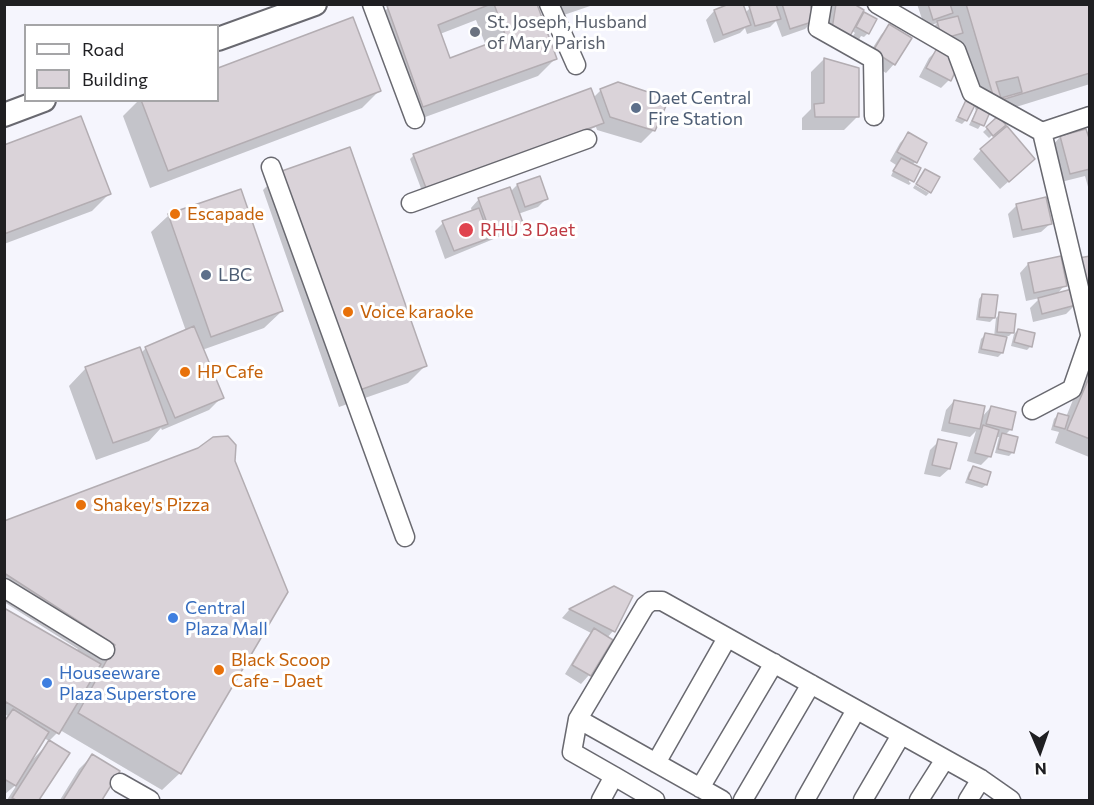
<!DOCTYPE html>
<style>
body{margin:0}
#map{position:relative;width:1094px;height:805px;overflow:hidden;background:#f5f5fd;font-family:Commissioner,sans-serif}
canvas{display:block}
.frame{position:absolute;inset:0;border:6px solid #1f1f22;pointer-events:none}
.legend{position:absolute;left:24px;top:24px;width:195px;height:78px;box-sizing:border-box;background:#fff;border:2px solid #a5a5a7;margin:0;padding:8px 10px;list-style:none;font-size:18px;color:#1f1f22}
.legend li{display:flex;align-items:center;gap:12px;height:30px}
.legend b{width:30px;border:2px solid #a5a5a7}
.north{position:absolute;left:1010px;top:721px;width:60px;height:60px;-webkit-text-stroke:4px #fff;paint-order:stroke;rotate:178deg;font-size:16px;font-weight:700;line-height:24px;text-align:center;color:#1f1f22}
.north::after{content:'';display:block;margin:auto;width:21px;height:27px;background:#1f1f22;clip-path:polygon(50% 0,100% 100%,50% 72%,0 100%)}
</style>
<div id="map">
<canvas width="1094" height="805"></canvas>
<div class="frame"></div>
<ul class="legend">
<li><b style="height:8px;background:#fff"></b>Road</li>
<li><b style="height:16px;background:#dad3d9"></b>Building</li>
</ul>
<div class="north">N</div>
</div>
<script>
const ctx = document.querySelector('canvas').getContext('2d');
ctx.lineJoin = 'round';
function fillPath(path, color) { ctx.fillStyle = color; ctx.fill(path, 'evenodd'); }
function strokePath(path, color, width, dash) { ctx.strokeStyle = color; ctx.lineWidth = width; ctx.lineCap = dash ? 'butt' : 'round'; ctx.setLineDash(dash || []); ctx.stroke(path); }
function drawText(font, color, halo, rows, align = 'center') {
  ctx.font = font + ' Commissioner,sans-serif'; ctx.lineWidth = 6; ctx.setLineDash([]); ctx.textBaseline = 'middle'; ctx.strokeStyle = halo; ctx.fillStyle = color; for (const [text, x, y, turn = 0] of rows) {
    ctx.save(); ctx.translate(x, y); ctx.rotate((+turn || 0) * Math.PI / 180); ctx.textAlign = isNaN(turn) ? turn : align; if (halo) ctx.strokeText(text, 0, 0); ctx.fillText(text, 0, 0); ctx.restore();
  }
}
const shadow = new Path2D(`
 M396,4H536L555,59L538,76L406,124L370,25L388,8ZM476,20L486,46L450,60L440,34Z
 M547,4H596L552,19Z
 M733,4L745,13L750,8L761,4H808L814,20L805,29L782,37L776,21L770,27L747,34L745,28L740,33L714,43L706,20L714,11Z
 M831,4H851L857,21L864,14L868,33L864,37L861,36L856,45H846L855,33L851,30L824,37Z
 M917,4H1090V84L987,116L978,129L969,125L976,111L954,40L930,31L937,23L925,28Z
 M352,19L379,91L362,108L150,188L123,116L139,100H218V70Z
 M889,26L894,64L886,73L865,60L881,35Z
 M938,49L949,80L941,88L919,77L929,58Z
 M824,59L857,117L844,130H802V118L811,109V72Z
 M601,90L654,130L641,143L597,130L596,127L422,191L410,159L414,155L593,98Z
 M966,102V120L962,124L955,121Z
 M998,119L1004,125L989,138L983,132Z
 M908,134L915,162L912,165L909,182L911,183L909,185L891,176L896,165L890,161L900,143Z
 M1060,137L1090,147V194L1085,176L1061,182L1052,146Z
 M4,147L109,194L92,211L4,244Z
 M981,150L1025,167L1000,189L973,159Z
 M280,173L425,366L408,383L339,407L263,190Z
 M517,185L546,199L538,207L518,214L521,222L513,231L445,259L435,231L443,223L472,212L471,208L479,199L510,192Z
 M915,185L929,193L926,196L913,188Z
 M1017,205L1050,224L1041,232L1013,238L1008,214Z
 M169,215L282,311L264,328L202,350L222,397L209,410L162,430L161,428L149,441L96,460L69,386L86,368L141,353L146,348L186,331L151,232Z
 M1028,264L1065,285L1056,295L1075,305L1066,314L1033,322L1030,308L1040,298L1026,301L1020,273Z
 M982,295L994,318L990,322L976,320L979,299Z
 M1000,314L1013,332L1009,336H1005L1002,353L998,357L978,353L981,339L985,335L994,337L996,318Z
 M1018,330L1031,346L1027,350L1011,346L1014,334Z
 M1090,362V457H1089L1055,443L1059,432L1051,430L1054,419L1058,415L1066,417L1075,395L1083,387L1079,385Z
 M954,401L981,418L991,407L1011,429L1005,435L1013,452L1009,456L995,453L999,437H996L989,457L981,465L967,461L976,431L970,437L941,431L946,410Z
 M939,441L949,469L940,477L924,474L930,450Z
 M198,450L180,773L162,790L60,730L49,741L44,738L33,759L50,742L68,753L37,800H7L18,783L4,795V719L8,716L4,714V609L76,651L78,649L4,602V522Z
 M973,468L986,485L982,488L965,483L969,472Z
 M614,588L631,597L613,631L607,638L589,675L581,684L565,674L586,639L591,633L562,618L569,610Z
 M92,756L118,771L100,800H60L79,769Z`);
const building = new Path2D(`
 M392,4H491L438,25L450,58L506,37L494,4H537L557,59L423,107L387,6Z
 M729,4H743L751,25L723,35L714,10Z
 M756,4H776L781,19L755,26L749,6Z
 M782,4H810L815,21L790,29Z
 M836,4H854L864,10L849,38L832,29Z
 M928,4H950L953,13L933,20Z
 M966,4H1090V73L995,102Z
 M864,12L877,19L869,34L856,27Z
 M958,16L963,33L942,39L937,21Z
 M353,17L381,91L168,171L141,100H218V68Z
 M889,24L912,38L895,65L873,51Z
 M937,48L947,53L956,70L951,81L926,68Z
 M824,58L859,68V117H815L814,104L824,103Z
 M1018,77L1022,92L1001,98L996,82Z
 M618,82L669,99L655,131L610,117L600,89Z
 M591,88L604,123L426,188L413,154Z
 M966,100L975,105L967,121L958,117Z
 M978,107L990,112L984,126L972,121Z
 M81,116L111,194L4,234V145Z
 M998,116L1006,125L993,136L986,127Z
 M1007,126L1035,159L1009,182L980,149Z
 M1086,129L1090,141V169L1070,174L1060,136Z
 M908,132L927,143L917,163L897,152Z
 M350,147L427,366L357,391L279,172Z
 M901,158L921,168L914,182L893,171Z
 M925,169L940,177L931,193L916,184Z
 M540,176L548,199L525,207L517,184Z
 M510,187L523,223L491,234L478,198Z
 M241,189L283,311L211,337L168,214Z
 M1046,197L1052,224L1022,230L1016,204Z
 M479,208L490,238L454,251L442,221Z
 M1061,256L1067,286L1034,293L1028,263Z
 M1090,256V287H1087L1079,258Z
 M1072,289L1076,305L1042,314L1038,298Z
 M982,294L998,295L995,318L979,317Z
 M999,312L1016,314L1014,333L997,332Z
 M194,326L224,398L175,418L145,347Z
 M1018,329L1035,333L1032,347L1014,342Z
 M985,333L1007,337L1003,353L981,349Z
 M140,347L168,424L113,443L85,367Z
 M1088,380L1090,381V439L1067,430Z
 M954,400L985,406L980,429L949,423Z
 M991,406L1016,412L1012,430L986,424Z
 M1058,413L1069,416L1065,429L1054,426Z
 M983,425L999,430L991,457L975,453Z
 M1002,433L1018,437L1014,453L998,449Z
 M228,436L236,445L235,461L288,592L181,774L78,713L115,645L4,573V521L198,448L213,437Z
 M938,439L957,443L950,469L932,465Z
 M973,466L991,472L987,485L968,479Z
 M614,586L633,596L615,632L569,609Z
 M4,608L101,664L59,734L6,702L4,705Z
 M594,628L613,640L591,676L572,665Z
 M13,709L49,732L16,786L4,779V722Z
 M49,740L70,753L39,800H16L12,798Z
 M92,754L120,771L102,800H63Z`);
const minor = new Path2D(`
 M372,4L415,119
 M549,4L576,65
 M822,4L818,28L873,59L874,116
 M877,4L956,50L972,93L1042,132L1090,334
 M1042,132L1090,116
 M271,167L405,537
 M411,203L587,139
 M1032,410L1072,389L1090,337
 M4,588L105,650
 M578,719L722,800
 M656,763L727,638
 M614,776L655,800
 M120,783L150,800
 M700,788L774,663
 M601,800L614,776L572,752L578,719L645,606L651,601H662L981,779L1011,800
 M743,800L811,684
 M805,800L856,710
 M863,800L901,735
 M919,800L945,759
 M968,800L981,779`);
const major = new Path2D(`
 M218,39L315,4
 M4,115L44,100`);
const markers = [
 [475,32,6,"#6b7280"],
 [636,108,6,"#5c6f8a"],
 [175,214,6,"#e8710a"],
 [466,230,8,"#e0444e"],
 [206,275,6,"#5c6f8a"],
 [348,312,6,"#e8710a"],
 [185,372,6,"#e8710a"],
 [81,505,6,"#e8710a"],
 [173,618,6,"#3f7fe0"],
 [219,670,6,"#e8710a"],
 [47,683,6,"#3f7fe0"]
];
const worshipNames = [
 ["St. Joseph, Husband",487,22],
 ["of Mary Parish",487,43]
];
const serviceNames = [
 ["Daet Central",648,98],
 ["Fire Station",648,119],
 ["LBC",218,275]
];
const foodNames = [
 ["Escapade",187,214],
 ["Voice karaoke",360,312],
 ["HP Cafe",197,372],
 ["Shakey's Pizza",93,505],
 ["Black Scoop",231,660],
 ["Cafe - Daet",231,681]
];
const healthNames = [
 ["RHU 3 Daet",480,230]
];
const shopNames = [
 ["Central",185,608],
 ["Plaza Mall",185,629],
 ["Houseeware",59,673],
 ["Plaza Superstore",59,694]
];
fillPath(shadow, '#0003');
fillPath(building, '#dad3d9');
strokePath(building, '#b3adb2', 1.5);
strokePath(minor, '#696970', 21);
strokePath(major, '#696970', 26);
strokePath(minor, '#fff', 18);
strokePath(major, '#fff', 22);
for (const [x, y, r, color] of markers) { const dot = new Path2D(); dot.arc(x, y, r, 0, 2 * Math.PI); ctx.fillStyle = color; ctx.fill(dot); strokePath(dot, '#fff', 2); }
drawText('18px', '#5b616d', '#fff', worshipNames, 'left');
drawText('18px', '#4e5e75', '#fff', serviceNames, 'left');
drawText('18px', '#c56008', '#fff', foodNames, 'left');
drawText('18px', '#be3a42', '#fff', healthNames, 'left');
drawText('18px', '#366cbe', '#fff', shopNames, 'left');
</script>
